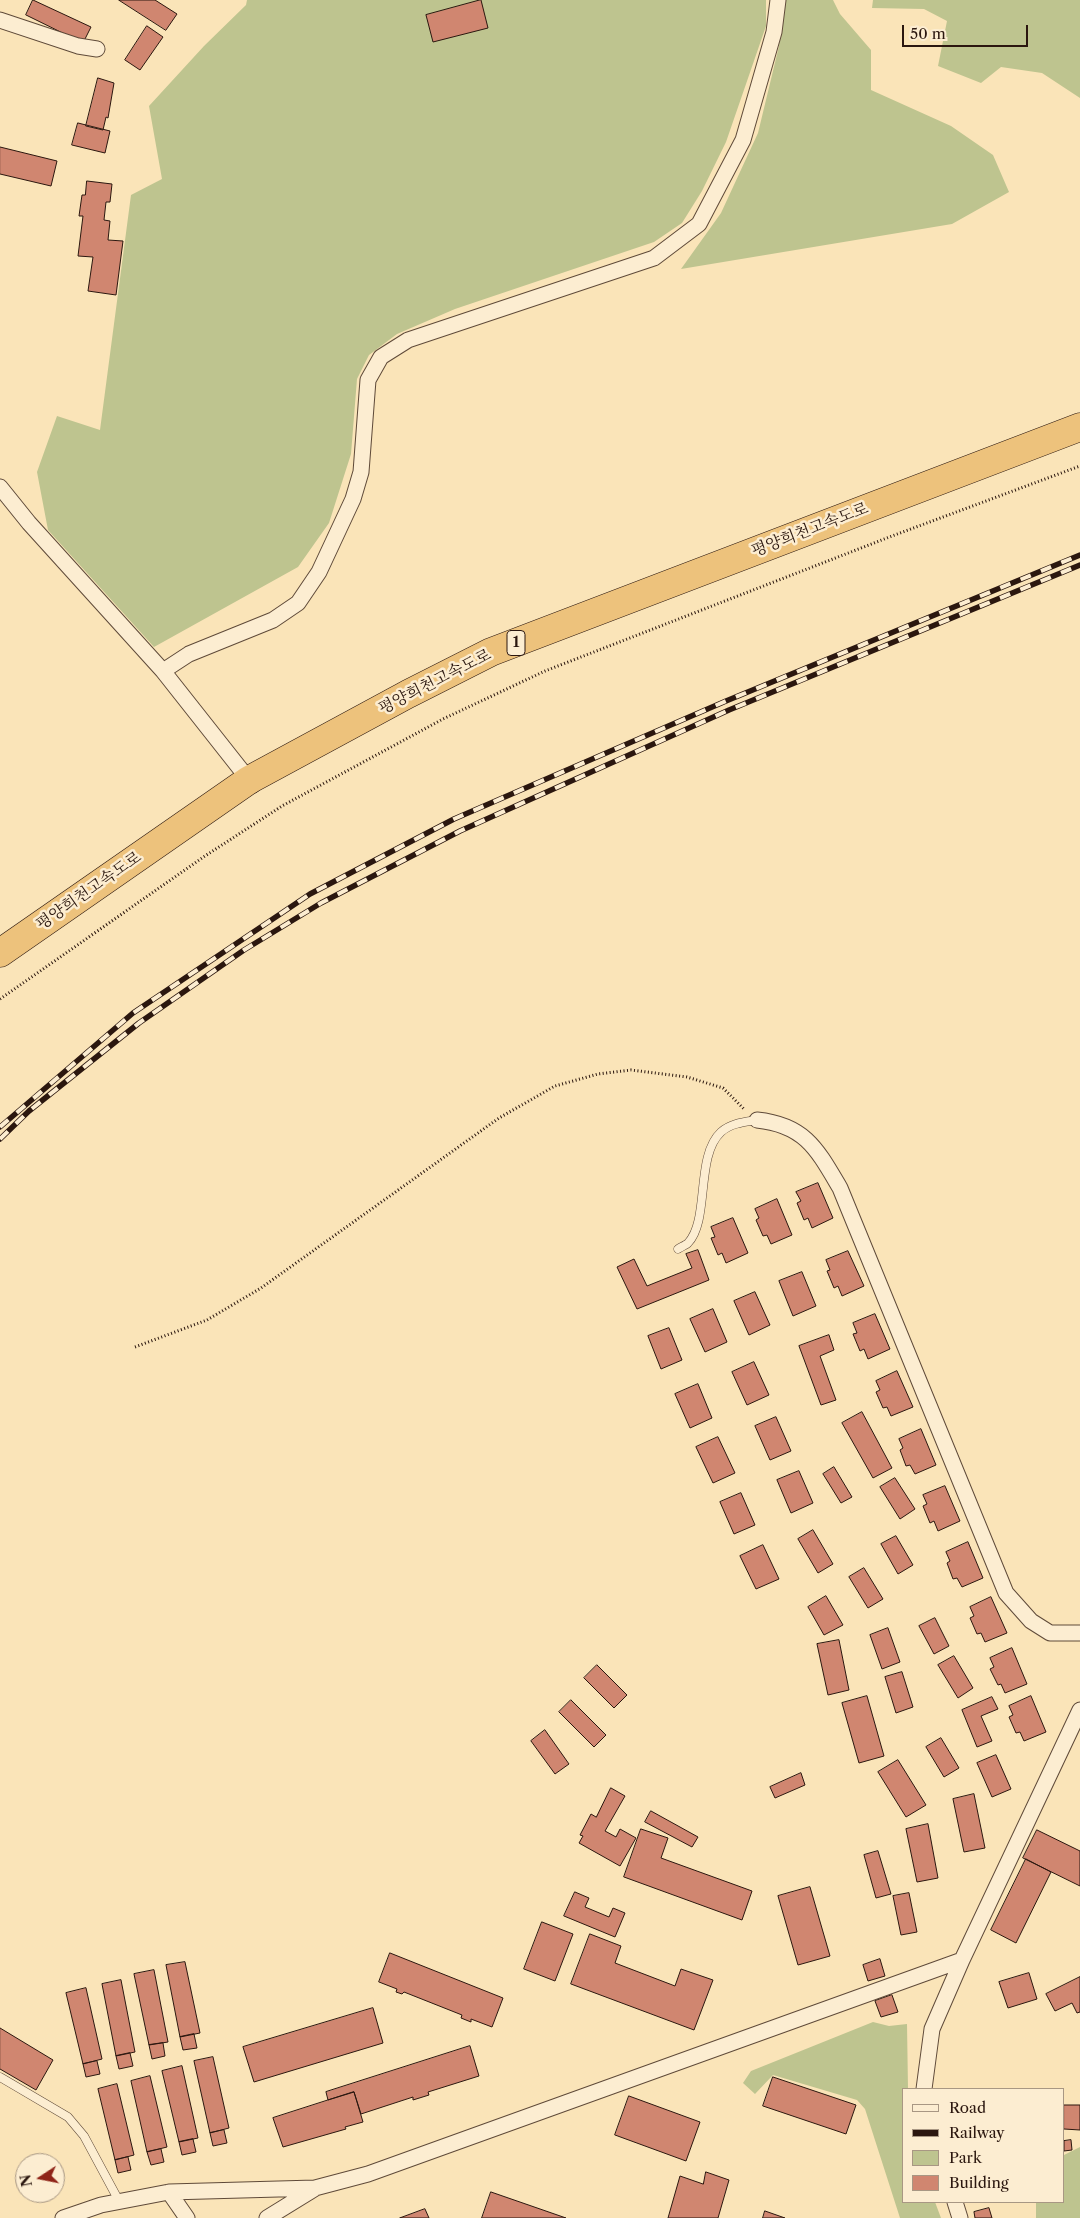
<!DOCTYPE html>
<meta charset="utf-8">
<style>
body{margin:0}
#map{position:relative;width:1080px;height:2218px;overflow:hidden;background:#fae4b8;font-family:"Libre Caslon Text",serif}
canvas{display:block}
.legend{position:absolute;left:902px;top:2088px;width:162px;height:115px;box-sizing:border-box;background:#fcedd1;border:1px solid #a89783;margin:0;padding:6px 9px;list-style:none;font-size:15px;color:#2b170f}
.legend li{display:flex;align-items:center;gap:10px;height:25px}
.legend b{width:25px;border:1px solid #a89783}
.north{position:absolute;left:15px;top:2153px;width:50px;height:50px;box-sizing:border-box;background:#fcedd1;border:1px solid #a89783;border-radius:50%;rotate:259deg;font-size:14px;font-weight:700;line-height:20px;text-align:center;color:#2b170f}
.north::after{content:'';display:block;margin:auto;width:18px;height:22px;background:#8f2418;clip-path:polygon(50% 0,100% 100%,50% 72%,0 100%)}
.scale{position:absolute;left:902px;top:25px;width:126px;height:22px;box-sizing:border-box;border:2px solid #2b170f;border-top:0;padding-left:6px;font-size:15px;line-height:18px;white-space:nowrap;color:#2b170f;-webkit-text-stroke:4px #fcedd1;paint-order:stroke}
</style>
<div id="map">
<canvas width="1080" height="2218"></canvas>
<ul class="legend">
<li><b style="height:6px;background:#fcedd1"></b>Road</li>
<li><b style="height:6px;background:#2b170f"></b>Railway</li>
<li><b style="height:14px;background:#bec48f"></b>Park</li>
<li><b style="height:14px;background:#d08670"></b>Building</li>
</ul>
<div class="north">N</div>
<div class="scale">50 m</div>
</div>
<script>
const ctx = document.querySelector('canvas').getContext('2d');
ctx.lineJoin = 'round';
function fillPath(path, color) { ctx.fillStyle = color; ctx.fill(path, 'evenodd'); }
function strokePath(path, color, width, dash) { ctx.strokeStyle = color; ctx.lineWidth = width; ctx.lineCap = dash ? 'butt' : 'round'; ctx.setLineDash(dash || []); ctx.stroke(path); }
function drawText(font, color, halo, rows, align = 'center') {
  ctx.font = font + ' "Libre Caslon Text","Noto Serif KR",serif'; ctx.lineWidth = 5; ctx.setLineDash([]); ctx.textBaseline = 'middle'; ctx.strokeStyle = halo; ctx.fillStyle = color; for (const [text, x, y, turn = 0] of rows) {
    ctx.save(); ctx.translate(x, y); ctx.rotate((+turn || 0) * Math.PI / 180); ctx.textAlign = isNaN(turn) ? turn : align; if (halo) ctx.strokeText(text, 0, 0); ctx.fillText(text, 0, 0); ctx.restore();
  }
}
const green = new Path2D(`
 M247,0H766V26L726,142L702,191L682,223L654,242L455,309L397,334L369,355L357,379L351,454L329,523L298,567L154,647L48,530L37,472L57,416L100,430L131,195L162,179L149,106L204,46L246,5Z
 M783,0H833L840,14L871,50V90L951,126L993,155L1009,192L952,224L681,269L721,213L758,133L779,46Z
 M873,0H1080V98L1042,73L1001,67L981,83L938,66L947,21L924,9L872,8Z
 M873,2022L889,2026L907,2024L908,2089H904V2202H935L941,2218H900L865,2109L857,2100L773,2075L755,2094L743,2083L751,2071Z
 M1080,2147V2218H1036V2202H1064V2155Z`);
const building = new Path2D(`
 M33,0L91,27L83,43L26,15Z
 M119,0H155L177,14L166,30Z
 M481,0L488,28L433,42L426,15Z
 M147,26L163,37L140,70L125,60Z
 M98,78L114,83L108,118L106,117L103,130L86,126Z
 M78,123L110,131L105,153L72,145Z
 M0,147L57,161L51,186L0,174Z
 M87,181L112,184L110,202H106L104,220L110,221L108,240L123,241L116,295L88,291L93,257L78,256L83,216H79L82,195H85Z
 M818,1183L833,1218L812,1228L808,1218L804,1220L797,1203L801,1201L796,1192Z
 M777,1199L792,1235L771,1244L767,1235L763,1236L756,1220L759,1218L755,1209Z
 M733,1218L748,1253L726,1263L722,1253L718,1255L711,1238L715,1237L711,1227Z
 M698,1250L709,1280L637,1309L617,1267L634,1259L647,1286L692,1268L686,1254Z
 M848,1251L864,1286L842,1296L838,1286L834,1288L827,1271L830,1270L826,1260Z
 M802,1272L816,1306L793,1316L779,1281Z
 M755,1292L770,1325L749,1335L734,1301Z
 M713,1309L727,1342L705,1352L690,1319Z
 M875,1314L890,1349L868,1359L864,1349L860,1351L853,1334L857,1333L853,1323Z
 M669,1328L682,1360L661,1369L648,1336Z
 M829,1335L834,1350L820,1356L836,1400L821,1405L799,1346Z
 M754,1362L769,1395L747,1405L732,1372Z
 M897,1371L913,1407L891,1416L887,1407L883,1408L876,1392L880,1390L876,1381Z
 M698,1384L712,1418L690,1428L675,1394Z
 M862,1412L892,1468L873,1478L842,1423Z
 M776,1417L791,1451L770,1460L755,1426Z
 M921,1429L936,1465L915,1474L910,1465L906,1466L900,1450L903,1448L899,1439Z
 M718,1437L735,1473L713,1483L696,1447Z
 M834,1467L852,1497L841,1503L823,1474Z
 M799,1471L813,1503L791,1513L777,1480Z
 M895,1478L915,1509L900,1519L880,1487Z
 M945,1486L960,1521L938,1531L934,1521L930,1523L923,1506L927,1504L923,1495Z
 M741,1493L755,1525L734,1534L720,1502Z
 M813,1530L833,1564L818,1573L798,1539Z
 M896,1536L913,1565L898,1574L881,1544Z
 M968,1542L983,1578L962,1587L957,1578L953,1579L947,1563L950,1561L946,1552Z
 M763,1545L779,1579L756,1589L740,1556Z
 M864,1568L883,1599L868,1608L849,1577Z
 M826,1596L843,1625L824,1635L808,1607Z
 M991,1597L1007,1633L985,1642L981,1633L977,1634L970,1618L974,1616L970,1607Z
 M935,1618L949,1646L934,1654L919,1626Z
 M888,1628L900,1662L882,1669L870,1635Z
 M839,1640L849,1690L828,1695L817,1644Z
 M1012,1648L1027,1684L1005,1693L1001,1684L998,1685L990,1669L994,1667L990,1658Z
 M954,1656L973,1688L958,1698L938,1665Z
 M597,1665L627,1695L614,1708L584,1678Z
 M902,1672L913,1707L896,1713L885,1677Z
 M867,1696L884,1756L859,1763L842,1703Z
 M1031,1696L1046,1732L1024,1741L1020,1732L1016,1733L1009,1717L1013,1715L1009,1706Z
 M992,1697L998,1709L981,1716L992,1741L977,1747L962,1710Z
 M571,1700L606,1735L594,1747L559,1712Z
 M545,1730L569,1764L555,1774L531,1741Z
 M941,1738L959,1768L944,1777L926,1747Z
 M996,1755L1011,1789L992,1797L977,1763Z
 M898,1760L926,1805L906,1817L878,1772Z
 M801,1773L805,1785L775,1798L770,1787Z
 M611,1788L625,1796L605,1831L616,1837L620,1829L636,1838L620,1866L579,1843L583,1836L580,1835L591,1814L596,1817Z
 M974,1794L985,1848L964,1852L953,1799Z
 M651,1811L698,1837L692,1847L645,1822Z
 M928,1824L938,1878L917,1882L906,1829Z
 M641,1829L668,1838L661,1858L752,1891L742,1920L624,1877Z
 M1037,1830L1080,1851V1886L1023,1858Z
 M878,1851L891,1894L876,1898L864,1855Z
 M1026,1859L1051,1872L1016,1943L991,1930Z
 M810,1887L830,1956L798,1965L778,1896Z
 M575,1892L589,1898L585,1907L609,1917L613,1908L625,1913L615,1937L564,1916Z
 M909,1893L917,1932L901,1935L893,1896Z
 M542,1922L573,1934L555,1981L524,1969Z
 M590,1934L621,1946L615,1963L675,1986L681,1969L713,1980L694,2030L571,1984Z
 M390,1953L503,1998L492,2027L471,2019V2022L461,2018L462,2015L404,1992L402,1994L396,1992L397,1989L379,1982Z
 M880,1959L885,1976L868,1981L863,1965Z
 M185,1962L200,2033L180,2037L166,1965Z
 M154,1970L168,2042L149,2045L134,1974Z
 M1029,1973L1037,1999L1008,2008L999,1982Z
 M1080,1977V2012L1077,2013L1072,2003L1055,2011L1046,1994Z
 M121,1980L135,2052L116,2056L102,1984Z
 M86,1988L102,2059L83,2064L66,1993Z
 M892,1995L898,2012L881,2017L875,2001Z
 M373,2008L383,2043L254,2082L243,2047Z
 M0,2028L53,2060L36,2090L0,2069Z
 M194,2034L197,2048L183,2050L180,2037Z
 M163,2043L165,2056L152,2059L149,2045Z
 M470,2046L479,2076L428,2092L429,2095L413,2100V2097L361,2114L354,2092L328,2100L326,2092Z
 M130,2053L133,2066L119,2069L116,2056Z
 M213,2057L229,2128L210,2133L194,2061Z
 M97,2061L100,2074L86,2077L83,2064Z
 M182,2066L198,2138L179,2142L162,2071Z
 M150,2076L167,2147L147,2152L131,2081Z
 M773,2077L856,2105L846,2134L763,2106Z
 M117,2084L134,2155L115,2160L98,2089Z
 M354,2092L363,2122L345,2127L346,2129L283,2147L273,2118Z
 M629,2096L700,2122L686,2161L615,2135Z
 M1064,2105H1080V2130L1064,2129Z
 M224,2130L227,2143L213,2146L210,2133Z
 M193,2139L196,2152L182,2155L179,2142Z
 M1071,2140L1072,2150L1064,2151V2141Z
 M161,2149L164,2162L151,2165L147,2152Z
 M128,2157L131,2170L118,2173L115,2160Z
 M706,2172L729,2180L718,2218H668L680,2176L703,2184Z
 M491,2192L566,2218H482Z
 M989,2208L992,2218H975L974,2212Z
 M425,2209L429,2218H400Z
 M765,2211L785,2218H763Z`);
const path = new Path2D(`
 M0,999L205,856L282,806L443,719L545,671L892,536L1080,466
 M135,1347L207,1320L261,1288L499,1118L555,1086L598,1074L631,1070L687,1077L723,1088L745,1110`);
const service = new Path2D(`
 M678,1249C681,1247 686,1245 688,1243C710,1220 695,1156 721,1132C731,1123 745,1122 757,1120
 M0,2077L68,2117L84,2136L119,2201`);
const minor = new Path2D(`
 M0,20L78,46L97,49
 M0,487L29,523L163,671L253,785
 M163,671L189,654L273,620L298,603L319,572L353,499L361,472L368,380L381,357L408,340L654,258L699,224L743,140L774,32L778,0
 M757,1120C805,1125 817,1149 840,1188L1006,1593L1031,1621L1050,1633H1080
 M924,2089L932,2029L962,1960L1080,1710
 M169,2192L187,2218
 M955,2202L960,2218
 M63,2218L101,2205L169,2192L315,2188L368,2174L962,1960
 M267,2218L314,2189`);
const motorway = new Path2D(`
 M0,953L249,780L408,694L491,652L1080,427`);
const rail = new Path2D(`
 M0,1127L133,1013L310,894L454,819L726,701L1080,555
 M0,1139L29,1111L139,1023L244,950L321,903L460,831L729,710L1080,565`);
const shields = [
 [516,643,18]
];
const shieldNames = [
 ["1",516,643]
];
const streetNames = [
 ["평양희천고속도로",810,530,-21],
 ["평양희천고속도로",435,682,-27],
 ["평양희천고속도로",89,891,-35]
];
fillPath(green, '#bec48f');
fillPath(building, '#d08670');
strokePath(building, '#2b170f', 1);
strokePath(service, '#5f4a39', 9);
strokePath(minor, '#5f4a39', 17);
strokePath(motorway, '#2b170f', 29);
strokePath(path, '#2b170f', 3, [1, 2.5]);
strokePath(service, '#fcedd1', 8);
strokePath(minor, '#fcedd1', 15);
strokePath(motorway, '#edc27c', 28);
strokePath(rail, '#2b170f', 5.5);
strokePath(rail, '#fcedd1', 4, [11]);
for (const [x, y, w] of shields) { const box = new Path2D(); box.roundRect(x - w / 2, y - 12.5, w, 25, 4); ctx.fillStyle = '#fcedd1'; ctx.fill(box); strokePath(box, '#2b170f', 1); }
drawText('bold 15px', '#2b170f', null, shieldNames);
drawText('16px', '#2b170f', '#fcedd1', streetNames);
</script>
